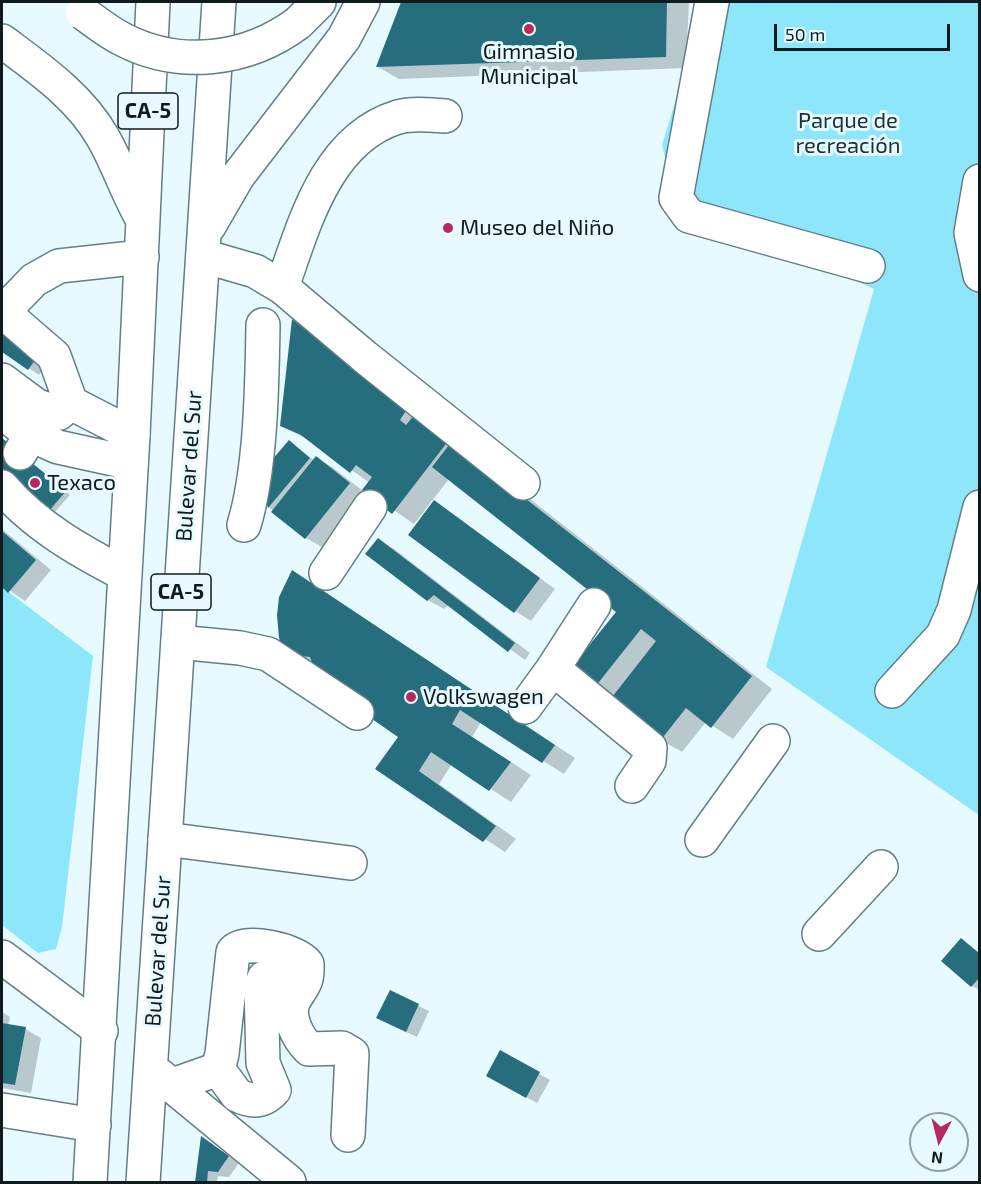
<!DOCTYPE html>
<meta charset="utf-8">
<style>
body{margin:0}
#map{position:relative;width:981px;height:1184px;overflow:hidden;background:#e7faff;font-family:"Exo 2",sans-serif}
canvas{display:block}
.frame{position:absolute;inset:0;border:3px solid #101b1e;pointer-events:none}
.north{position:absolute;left:909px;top:1112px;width:60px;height:60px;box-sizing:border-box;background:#e7faff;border:2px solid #91a1a5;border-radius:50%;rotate:187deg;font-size:16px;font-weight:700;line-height:24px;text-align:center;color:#101b1e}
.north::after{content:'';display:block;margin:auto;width:21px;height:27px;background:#b7295c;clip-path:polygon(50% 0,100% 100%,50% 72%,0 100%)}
.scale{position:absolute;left:774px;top:24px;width:176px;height:27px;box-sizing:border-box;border:3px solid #101b1e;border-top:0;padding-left:8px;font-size:18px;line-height:21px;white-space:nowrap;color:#101b1e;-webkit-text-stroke:4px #e7faff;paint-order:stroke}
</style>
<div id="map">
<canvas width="981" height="1184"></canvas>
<div class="frame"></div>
<div class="north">N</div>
<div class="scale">50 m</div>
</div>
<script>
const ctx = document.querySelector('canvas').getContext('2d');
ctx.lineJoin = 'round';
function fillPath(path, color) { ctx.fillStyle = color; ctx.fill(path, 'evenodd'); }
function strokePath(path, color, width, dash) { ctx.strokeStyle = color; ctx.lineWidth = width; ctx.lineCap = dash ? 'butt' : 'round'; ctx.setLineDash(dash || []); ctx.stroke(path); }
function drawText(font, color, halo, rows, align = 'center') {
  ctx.font = font + ' "Exo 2",sans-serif'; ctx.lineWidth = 6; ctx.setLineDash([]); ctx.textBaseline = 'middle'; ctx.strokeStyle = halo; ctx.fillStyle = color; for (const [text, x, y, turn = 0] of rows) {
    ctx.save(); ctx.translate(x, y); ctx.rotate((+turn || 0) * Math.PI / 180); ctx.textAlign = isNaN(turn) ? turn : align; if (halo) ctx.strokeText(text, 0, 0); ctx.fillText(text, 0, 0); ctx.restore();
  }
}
const green = new Path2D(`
 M706,2H979V815L766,667L874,289L676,202L662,145Z
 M2,587L93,656L62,927L56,949L38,953L2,925Z`);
const shadow = new Path2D(`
 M403,2H689L686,68L399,79L378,67Z
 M293,322L313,333L474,455L772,689L733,739L706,722L682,752L661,740L614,696L596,686L618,611L449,479L414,524L366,491L322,547L306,538L269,507L261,475L289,442L314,460L316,458L332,467L363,491L370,483L310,441L281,425Z
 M2,328L49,360L39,375L2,350Z
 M2,438L70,495L54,513L2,470Z
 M435,502L555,589L531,621L515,611Z
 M2,529L51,570L25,601L2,585Z
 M378,540L394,549L530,653L525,660L449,605L444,609L428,600Z
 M293,572L575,758L564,774L481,722L472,737L531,775L511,802L452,764L439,784L516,839L505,852L377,769L401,736L286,653Z
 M961,940L980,953V990L972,986Z
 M390,992L429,1011L417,1037L389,1024Z
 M2,1012L10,1017L8,1026L25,1029L41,1038L31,1093L2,1088Z
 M500,1052L550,1080L537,1103L488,1075Z
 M202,1138L239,1163L229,1177L218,1176L217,1182H197Z`);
const building = new Path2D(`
 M401,2H667L666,57L376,67Z
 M292,319L407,409L400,420L406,425L415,414L449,440L392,514L362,490L372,477L356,465L350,473L301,435L280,426Z
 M2,327L40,353L28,370L2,352Z
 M2,438L66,491L49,511L2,472Z
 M289,440L310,458L268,508L259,475Z
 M452,441L752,676L711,728L686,708L660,741L609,701L656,641L641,629L595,687L571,668L616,612L432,467Z
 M316,456L350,483L305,539L271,512Z
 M434,500L540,578L514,613L408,535Z
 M2,531L36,560L8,593L2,587Z
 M378,538L515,643L508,652L434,595L427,601L365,554Z
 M292,570L555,745L542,763L460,710L452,724L511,762L489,791L431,752L419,771L496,826L483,842L375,769L398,737L320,683L310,657L284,654L279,638L277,615L279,597Z
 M961,938L980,954V977L971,987L941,961Z
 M390,990L419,1004L406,1032L376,1018Z
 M2,1023L26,1027L15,1085L2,1083Z
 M500,1050L540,1072L526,1098L486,1076Z
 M201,1136L229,1156L218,1172L208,1171L207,1182H195Z`);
const minor = new Path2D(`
 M712,2L676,198L689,216L868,266
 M980,181L971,233L980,275
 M203,256L255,271L282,287L365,357L523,483
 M282,287C304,225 326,139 398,117C413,113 429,115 445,116
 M2,311L54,356L71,403L133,435
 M3,312L34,280L59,266L142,257
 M2,380L37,406L59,413L71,403
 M2,412L31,435
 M20,453L31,435L58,447L131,463
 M2,487C35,526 80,551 124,574
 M244,525C261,469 262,385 263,325
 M326,573L370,507
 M178,642L240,648L268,654L357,713
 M552,670L594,605
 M892,691L943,635L954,610L980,507
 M525,707L552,670L562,676L650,748L649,761L632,786
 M165,839L350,863
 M702,840L773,741
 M819,934L881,867
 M2,957L101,1031
 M218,1069L237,1095C251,1102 263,1102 274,1090L263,1063L261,986L264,978L284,986L294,1000
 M159,1075L289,1182
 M170,1086L218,1069L222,1054L233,952C245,938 297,950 307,964C308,983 303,985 294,1000C286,1016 298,1038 309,1049L342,1048L352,1054L348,1135
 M2,1110L94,1125`);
const highway = new Path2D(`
 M298,23L319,2
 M2,41C38,68 79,96 102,136C118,163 127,193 143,220
 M209,226L238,176L344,38L363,2
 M90,1182L133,435L153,2
 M143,1182L219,2`);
const highwayBridge = new Path2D(`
 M83,13C96,22 108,32 122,39C179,69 247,61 298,23`);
const markers = [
 [529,29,6,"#b7295c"],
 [448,228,6,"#b7295c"],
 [35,483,6,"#b7295c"],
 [411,697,6,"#b7295c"]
];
const shields = [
 [148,111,60],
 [181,592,60]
];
const shieldNames = [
 ["CA-5",148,111],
 ["CA-5",181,592]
];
const poiNames = [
 ["Gimnasio",529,52,"center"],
 ["Municipal",529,77,"center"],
 ["Museo del Niño",460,228],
 ["Texaco",47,483],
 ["Volkswagen",423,697]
];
const parkNames = [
 ["Parque de",848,121],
 ["recreación",848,146]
];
const streetNames = [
 ["Bulevar del Sur",189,466,-86],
 ["Bulevar del Sur",158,951,-86]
];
fillPath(green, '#8ee6fb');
fillPath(shadow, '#0003');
fillPath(building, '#266d7d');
strokePath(minor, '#627f86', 36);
strokePath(highway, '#627f86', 36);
strokePath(minor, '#fff', 33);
strokePath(highway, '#fff', 33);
strokePath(highwayBridge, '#627f86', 36, []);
strokePath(highwayBridge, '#fff', 33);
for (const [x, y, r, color] of markers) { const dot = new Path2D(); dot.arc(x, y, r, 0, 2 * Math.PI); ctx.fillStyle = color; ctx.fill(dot); strokePath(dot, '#e7faff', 2); }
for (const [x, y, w] of shields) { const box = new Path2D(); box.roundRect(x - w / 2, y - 18, w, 36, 4.5); ctx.fillStyle = '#e7faff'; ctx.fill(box); strokePath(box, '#101b1e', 1.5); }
drawText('bold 21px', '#101b1e', null, shieldNames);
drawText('22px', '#101b1e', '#e7faff', poiNames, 'left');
drawText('22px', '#1b3137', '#e7faff', parkNames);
drawText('22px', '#101b1e', '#e7faff', streetNames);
</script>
